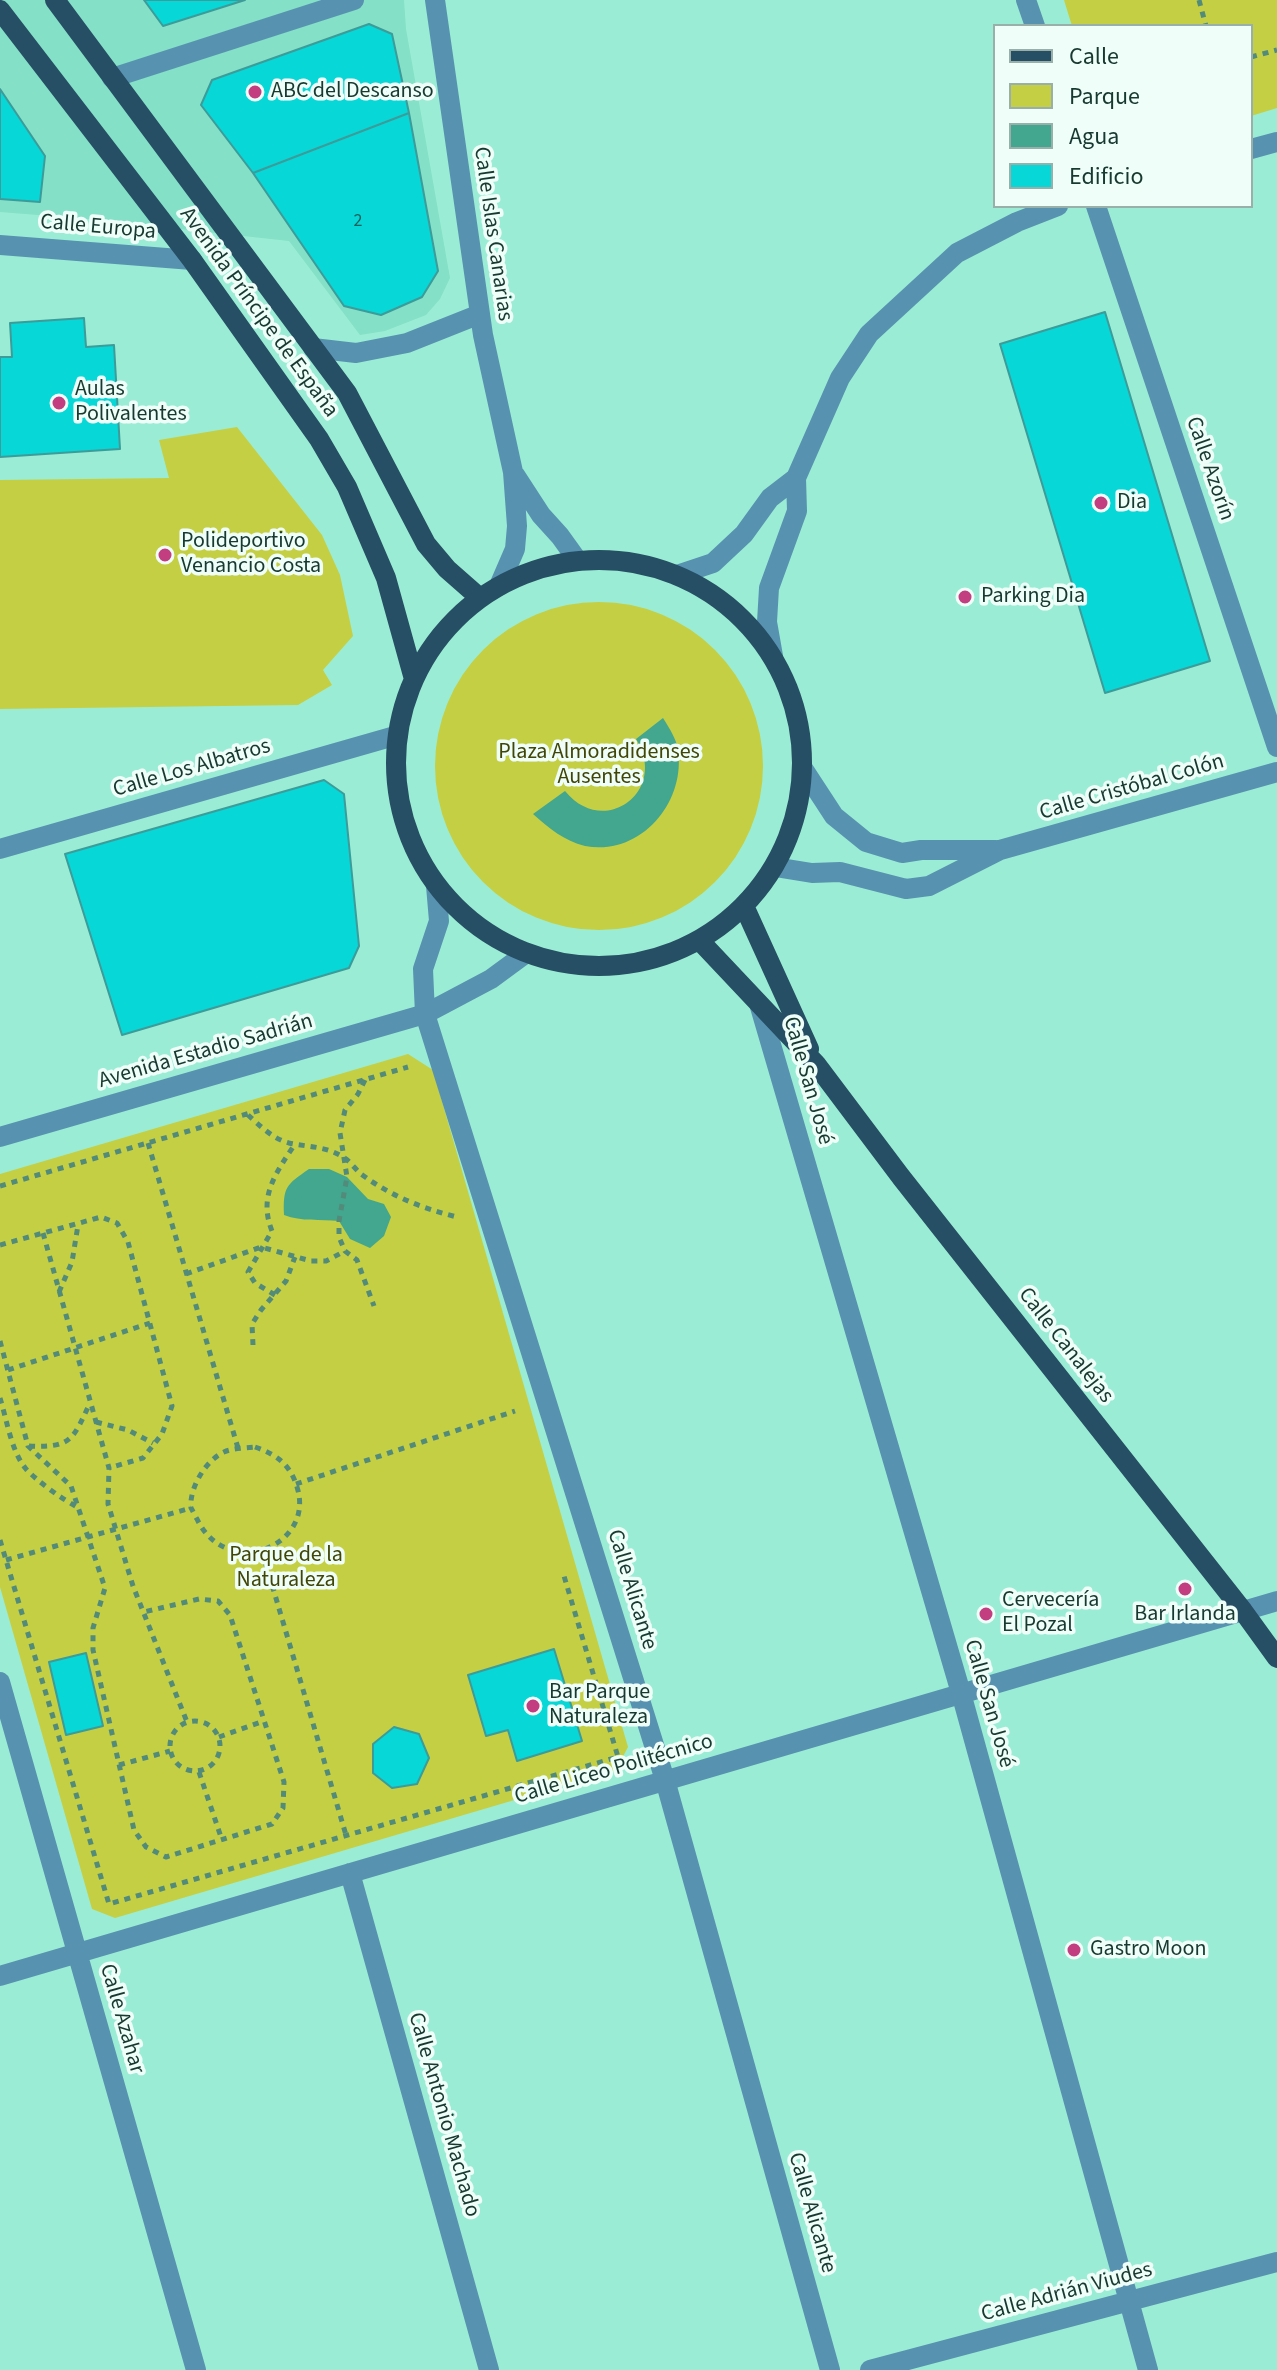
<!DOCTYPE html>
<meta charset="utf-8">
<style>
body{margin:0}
#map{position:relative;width:1277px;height:2370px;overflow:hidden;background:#9aedd4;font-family:"Source Sans 3",sans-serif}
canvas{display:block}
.legend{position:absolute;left:993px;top:24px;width:260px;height:184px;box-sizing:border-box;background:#effef9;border:2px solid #99afa9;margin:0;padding:10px 14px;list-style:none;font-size:24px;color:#173930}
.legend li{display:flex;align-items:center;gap:16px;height:40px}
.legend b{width:40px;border:2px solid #99afa9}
</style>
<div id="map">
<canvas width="1277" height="2370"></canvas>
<ul class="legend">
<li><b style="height:10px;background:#264e64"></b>Calle</li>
<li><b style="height:22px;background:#c4cf44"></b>Parque</li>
<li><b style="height:22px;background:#42a78e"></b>Agua</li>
<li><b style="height:22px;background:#07d7d6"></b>Edificio</li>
</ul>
</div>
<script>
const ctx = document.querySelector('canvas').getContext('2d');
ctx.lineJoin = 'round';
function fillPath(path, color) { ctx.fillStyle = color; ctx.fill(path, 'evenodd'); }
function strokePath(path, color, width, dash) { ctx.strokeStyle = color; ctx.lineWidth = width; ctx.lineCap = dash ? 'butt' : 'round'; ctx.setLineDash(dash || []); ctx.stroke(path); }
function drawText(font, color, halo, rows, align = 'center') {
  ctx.font = font + ' "Source Sans 3",sans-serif'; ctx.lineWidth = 7; ctx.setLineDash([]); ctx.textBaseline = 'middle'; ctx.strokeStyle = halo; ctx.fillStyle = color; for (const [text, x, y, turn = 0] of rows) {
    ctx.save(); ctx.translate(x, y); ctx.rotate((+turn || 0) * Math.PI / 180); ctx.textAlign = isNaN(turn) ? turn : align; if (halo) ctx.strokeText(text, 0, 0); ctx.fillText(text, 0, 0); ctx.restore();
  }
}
const built = new Path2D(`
 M0,0H404L406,29L450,278L440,299L426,315L385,331L360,335L289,241L88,219L0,212Z`);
const green = new Path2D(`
 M1064,0H1277V108L1251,116V26H1072Z
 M237,427L322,535L340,575L353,636L323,670L332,685L298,705L0,709V480L169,478L159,440Z
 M435 766a164 164 0 1 1 328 0a164 164 0 1 1-328 0Z
 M408,1054L433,1070L628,1747L616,1770L115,1918L92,1909L0,1587V1174Z`);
const water = new Path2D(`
 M663,718C668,726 674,735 677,745C689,799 642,857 585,846C564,841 549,828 533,814L565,791C604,839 669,791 636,739Z
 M309,1169H329L347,1177L368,1199L384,1204L391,1217L384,1236L370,1248L350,1239L339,1221C320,1219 302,1222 284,1215C283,1187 286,1185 309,1169Z`);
const building = new Path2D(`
 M144,0H245L163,26Z
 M369,24L392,34L409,113L253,173L201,105L212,80Z
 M0,89L45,156L40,202L0,199Z
 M409,113L438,271L422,297L381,315L344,306L253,173Z
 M1105,312L1210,661L1105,693L1000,344Z
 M84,318L86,347L114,345L120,449L0,457V357H12L10,323Z
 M324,780L344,794L359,946L349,968L122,1035L65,854Z
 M554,1649L582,1741L517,1761L508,1730L486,1736L468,1675Z
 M86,1653L103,1726L66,1735L49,1662Z
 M394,1727L419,1734L429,1758L417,1784L392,1788L373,1773V1744Z`);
const path = new Path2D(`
 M1199,0L1206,26
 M1251,57L1277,50
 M365,1080L358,1094L345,1110L340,1133L347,1177L339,1221V1237L345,1251L357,1260L374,1306
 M248,1115C259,1125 273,1139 289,1143C307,1147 326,1146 343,1157C350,1161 355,1169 361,1174C391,1196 421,1208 457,1217
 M148,1143L238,1448
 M0,1186L408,1067
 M43,1233L109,1468L108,1504L133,1586L187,1722
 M0,1245L101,1217L117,1223L128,1242L172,1406L162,1434L143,1458L109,1468
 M186,1274L261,1247L311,1261H326L345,1251
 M59,1292L72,1262L78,1225
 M275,1295L255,1283L248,1272L272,1231C258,1196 276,1173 295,1144
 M0,1341L28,1446L71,1486L105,1588L93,1628V1650L134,1830L146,1847L166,1857L272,1824L283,1808L284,1782L230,1615L218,1601L199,1599L144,1612
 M253,1345L252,1324L261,1310L286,1281L295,1257
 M8,1370L150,1323
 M0,1398C7,1420 11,1451 26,1469C38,1482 61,1498 77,1507
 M96,1422L128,1430L153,1443
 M29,1446C72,1448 73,1439 90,1403
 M255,1447C277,1455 290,1464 297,1487C316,1546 227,1582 197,1519C196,1518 192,1509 191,1508C189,1488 206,1460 224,1452C233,1448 245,1448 255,1447Z
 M296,1484L515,1411
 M0,1540L109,1904L618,1757L564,1576
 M262,1551L346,1835
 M6,1560L191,1508
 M170 1746a25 25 0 1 1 50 0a25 25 0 1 1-50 0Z
 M219,1737L264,1721
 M119,1765L170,1751
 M199,1772L222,1840`);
const minor = new Path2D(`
 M435,0L483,335L513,472L517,526L515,549L499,586
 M1026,0L1035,26
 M112,78L354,0
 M1251,149L1277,142
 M1096,206L1277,747
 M0,245L192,260
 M313,348L356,353L407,343L480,314
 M515,475L541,515L560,536L578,561
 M677,575L713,563L744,534L770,498L796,478
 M773,656L767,622L769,588L797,511L796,478L840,378L869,334L957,253L1017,222L1058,206
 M802,767L834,816L866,842L902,853L921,850H996
 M0,849L398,735
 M775,867L812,873L840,872L906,889L929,886L1000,850L1277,772
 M436,886L439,921L423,969L425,1014L665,1780L830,2370
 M760,1007L961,1693L1148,2370
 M0,1137L425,1014L491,979L525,954
 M0,1682L196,2370
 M350,1873L489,2370
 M0,1976L1277,1601
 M870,2370L1277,2262`);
const major = new Path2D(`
 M55,0L347,393L426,544L447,569L480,598
 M0,10L192,260L319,439L347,487L386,578L414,679
 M396 763a203 203 0 1 1 406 0a203 203 0 1 1-406 0Z
 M744,906L809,1049
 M700,941L816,1064L901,1177L1243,1611L1277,1658`);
const markers = [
 [255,92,8,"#c33e80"],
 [59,403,8,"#c33e80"],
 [1101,503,8,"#c33e80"],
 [165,555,8,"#c33e80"],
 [965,597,8,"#c33e80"],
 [1185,1589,8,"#c33e80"],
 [986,1614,8,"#c33e80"],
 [533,1706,8,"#c33e80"],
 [1074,1950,8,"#c33e80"]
];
const numberNames = [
 ["2",358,222]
];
const poiNames = [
 ["ABC del Descanso",271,92],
 ["Aulas",75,390],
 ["Polivalentes",75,415],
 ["Dia",1117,503],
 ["Polideportivo",181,542],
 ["Venancio Costa",181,567],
 ["Parking Dia",981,597],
 ["Cervecería",1002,1601],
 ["El Pozal",1002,1626],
 ["Bar Irlanda",1185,1615,"center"],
 ["Bar Parque",549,1693],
 ["Naturaleza",549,1718],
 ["Gastro Moon",1090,1950]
];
const streetNames = [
 ["Calle Europa",98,228,5],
 ["Calle Islas Canarias",492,234,82],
 ["Avenida Príncipe de España",258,313,54],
 ["Calle Azorín",1209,469,71],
 ["Calle Los Albatros",192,769,-16],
 ["Calle Cristóbal Colón",1132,788,-16],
 ["Avenida Estadio Sadrián",206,1052,-16],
 ["Calle San José",807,1081,74],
 ["Calle Canalejas",1065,1346,52],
 ["Calle Alicante",631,1590,73],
 ["Calle San José",988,1704,74],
 ["Calle Liceo Politécnico",614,1770,-16],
 ["Calle Azahar",121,2019,74],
 ["Calle Antonio Machado",443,2115,74],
 ["Calle Alicante",811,2213,74],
 ["Calle Adrián Viudes",1067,2293,-15]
];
const parkNames = [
 ["Plaza Almoradidenses",599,753],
 ["Ausentes",599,778],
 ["Parque de la",286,1556],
 ["Naturaleza",286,1581]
];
fillPath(built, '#84e0c6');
fillPath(green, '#c4cf44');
fillPath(water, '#42a78e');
fillPath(building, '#07d7d6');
strokePath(building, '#3d9b99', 2);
strokePath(path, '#528b7a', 5, [6, 6]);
strokePath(minor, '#5892b1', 20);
strokePath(major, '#264e64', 20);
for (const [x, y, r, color] of markers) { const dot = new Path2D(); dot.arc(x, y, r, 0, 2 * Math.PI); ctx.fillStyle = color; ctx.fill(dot); strokePath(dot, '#effef9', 3); }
drawText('18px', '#13605a', null, numberNames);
drawText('22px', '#173930', '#effef9', poiNames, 'left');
drawText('22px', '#173930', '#effef9', streetNames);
drawText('22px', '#414506', '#effef9', parkNames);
</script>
